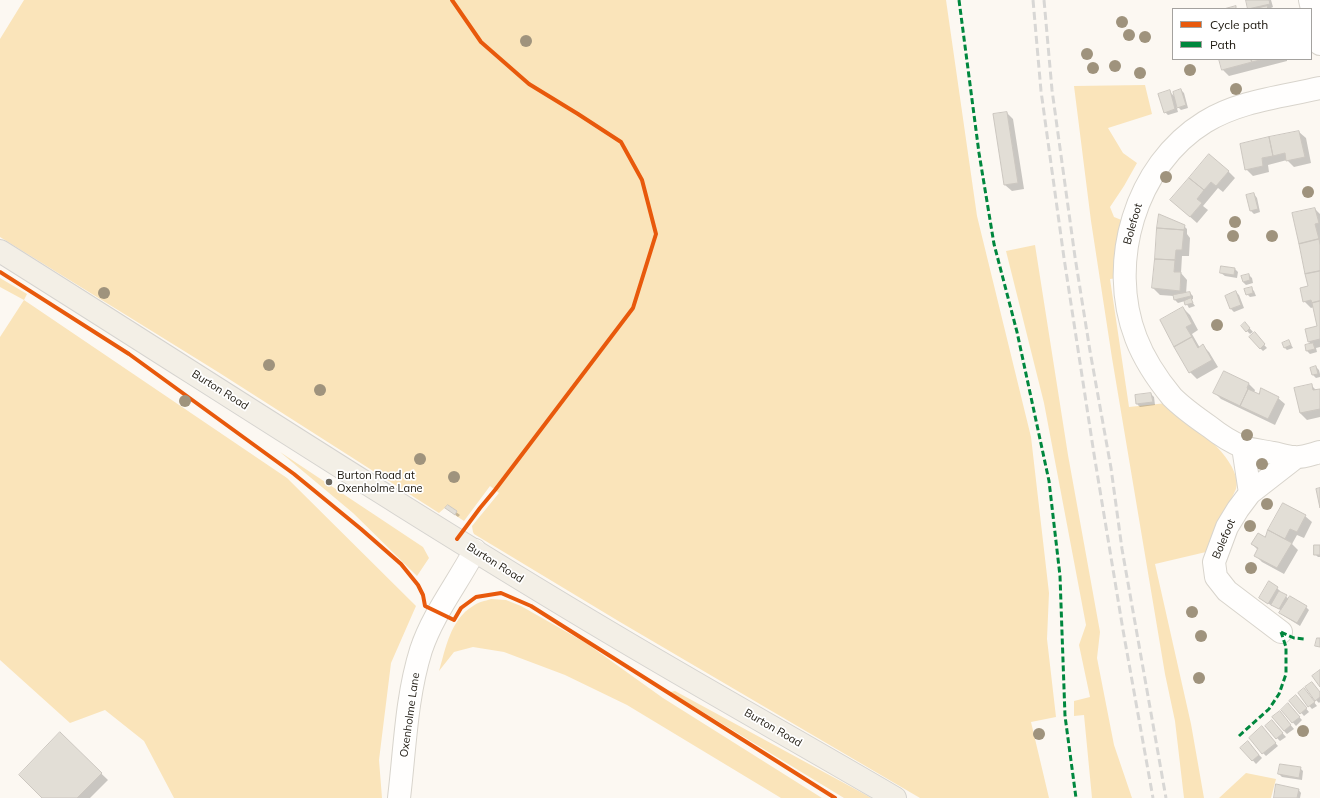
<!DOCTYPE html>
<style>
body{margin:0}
#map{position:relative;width:1320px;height:798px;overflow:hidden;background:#fcf8f2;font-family:Mulish,sans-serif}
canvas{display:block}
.legend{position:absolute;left:1172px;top:8px;width:140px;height:52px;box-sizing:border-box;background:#fff;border:1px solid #a4a29f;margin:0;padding:5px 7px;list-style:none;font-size:12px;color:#1c170e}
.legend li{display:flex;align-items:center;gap:8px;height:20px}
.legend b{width:20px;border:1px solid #a4a29f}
</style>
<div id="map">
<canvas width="1320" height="798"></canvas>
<ul class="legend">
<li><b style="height:5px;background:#e8590c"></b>Cycle path</li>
<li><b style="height:5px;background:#00873e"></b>Path</li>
</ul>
</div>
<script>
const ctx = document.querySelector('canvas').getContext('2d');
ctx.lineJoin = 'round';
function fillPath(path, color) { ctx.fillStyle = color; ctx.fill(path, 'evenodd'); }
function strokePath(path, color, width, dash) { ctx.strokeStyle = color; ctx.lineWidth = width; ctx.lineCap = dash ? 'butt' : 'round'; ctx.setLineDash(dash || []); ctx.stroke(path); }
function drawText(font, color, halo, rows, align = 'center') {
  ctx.font = font + ' Mulish,sans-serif'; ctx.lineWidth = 3.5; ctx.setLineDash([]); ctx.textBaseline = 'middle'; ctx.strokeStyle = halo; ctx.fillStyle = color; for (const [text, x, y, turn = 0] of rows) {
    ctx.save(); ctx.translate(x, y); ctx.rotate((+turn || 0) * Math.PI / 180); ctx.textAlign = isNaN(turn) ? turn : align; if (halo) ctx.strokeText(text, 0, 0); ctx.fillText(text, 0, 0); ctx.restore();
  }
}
const green = new Path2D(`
 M24,0H946L977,216L1031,437L1049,593L1047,639L1056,717L1031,722L1049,798H920L620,622L474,534L473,532L472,526L499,493L490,486L464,521L455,515L457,511L448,505L439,513L218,372L0,237V39Z
 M1145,85L1152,114L1108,128L1123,153L1137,163L1124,186L1110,207L1114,217L1124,221L1118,278L1110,279L1129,407L1167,403C1188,421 1229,450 1236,477C1237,481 1237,485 1236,489L1206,552L1155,564L1191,724L1204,798H1184L1175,721L1165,674L1112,358L1091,221L1074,86Z
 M1035,245L1068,455L1100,632L1097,658L1114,745L1132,798H1092L1084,715L1074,716V701L1090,697L1079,645L1086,625L1044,403L1006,251Z
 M0,278L27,294L24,300L287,478L416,606L391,663L379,760L382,798H174L144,741L105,710L70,723L0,660V337L24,300L0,287Z
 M280,452L423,547L429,558L417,576L353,513Z
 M491,599L506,600L521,606L586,643L663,698L822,798H781L627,705L565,675L504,652L473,647L454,652L439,671C446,648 450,620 473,606C478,602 485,601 491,599Z
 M675,691L866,795L871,798H844L670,692Z
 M1246,773L1276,779L1271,798H1219Z`);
const shadow = new Path2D(`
 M1253,0H1271L1273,7L1269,9H1249L1247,1Z
 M1220,59H1287V61L1229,76L1223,70Z
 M1181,90L1184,93L1188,108L1181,110L1176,105L1178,112L1168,115L1165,112L1170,92L1175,97Z
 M1007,113L1013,119L1024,189L1012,191L1005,185Z
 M1299,132L1306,138L1311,163L1294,167L1287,160L1268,165L1269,172L1253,176L1246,169L1241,144Z
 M1228,171L1235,178L1223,192L1218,188L1203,206L1208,210L1197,223L1171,200Z
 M1254,194L1257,198L1260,212L1254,214L1251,211Z
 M1315,209L1320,214V347L1316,348L1317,352L1310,354L1307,351L1312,345L1309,342L1318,326L1314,307L1311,308L1304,301L1309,287Z
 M1184,226L1187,229V234L1190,238L1189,256H1182L1181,273L1187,280L1186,294L1190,293L1193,296V299L1191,300L1195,306L1189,308L1185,301L1178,303L1175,300L1174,296L1160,295L1153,288Z
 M1235,269L1238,272L1237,278L1225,276L1221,273Z
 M1249,275L1252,278L1253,283L1246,285L1243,282Z
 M1251,288L1254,291L1256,296L1250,297L1247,294Z
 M1236,292L1239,295L1244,308L1234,312L1231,309L1226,296Z
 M1183,308L1190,315L1198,330L1192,334L1200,348L1203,346L1209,352L1218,367L1197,379L1190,372L1161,321Z
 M1245,323L1253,332L1250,334L1242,326Z
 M1254,334L1267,348L1263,351L1260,348Z
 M1289,341L1293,348L1287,350L1284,347Z
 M1316,367L1319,370L1320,374V377L1316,378L1313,375Z
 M1225,372L1249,384L1255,390L1254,393L1259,396L1278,398L1285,404L1275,425L1221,399L1215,393Z
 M1311,385L1317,391L1320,390V417L1307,420L1300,413L1295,389Z
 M1151,394L1154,397L1155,405L1140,407L1137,404Z
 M1283,504L1305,516L1312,522L1304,538L1297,535L1292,544L1298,550L1284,574L1262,562L1256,556L1258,550L1252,544L1265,538Z
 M448,506L460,515L458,517L446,508Z
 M1320,546V557H1318L1315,554Z
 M1277,588L1280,591V592L1289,599L1306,607L1309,610L1300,626L1284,616L1281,613L1282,611L1272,605V606L1260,598Z
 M1320,692V702L1319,703L1316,700Z
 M1307,693L1317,706L1312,709L1299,694Z
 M1299,700L1309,712L1304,716L1291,701Z
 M1291,708L1302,720L1296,726L1282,710Z
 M1283,716L1294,729L1287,734L1284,731Z
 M1272,721L1286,737L1280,741L1277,738Z
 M1265,731L1278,746L1266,756L1263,753Z
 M60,734L108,780L90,798H44Z
 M1251,746L1262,758L1256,764L1242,748Z
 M1300,768L1303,771L1302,780L1282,777L1279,774Z
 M1298,789L1301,793L1300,798H1275Z`);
const building = new Path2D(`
 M1246,0H1269L1270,4L1248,9Z
 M1236,6V9H1224Z
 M1267,6L1268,9H1254Z
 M1219,59H1251L1252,62L1222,70Z
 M1251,59H1264L1252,62Z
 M1181,89L1186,105L1177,108L1173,92Z
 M1170,90L1175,109L1164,113L1158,94Z
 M1007,112L1018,183L1004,185L993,114Z
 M1299,131L1305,157L1286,161L1285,153L1273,156L1269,137Z
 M1269,137L1273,156L1262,158L1263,166L1245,170L1240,144Z
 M1209,154L1229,171L1216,186L1211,182L1204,190L1189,178Z
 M1189,178L1204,190L1197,199L1202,203L1190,217L1170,200Z
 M1254,193L1258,209L1250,211L1246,195Z
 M1315,208L1319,223L1315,224L1319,239L1299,244L1292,213Z
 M1159,214L1185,225L1184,230L1157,228Z
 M1157,228L1184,230L1182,250H1176L1175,260L1155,259Z
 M1319,239L1320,245V271L1305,274L1299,244Z
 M1155,259L1175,260L1174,272H1181L1180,291L1152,288Z
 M1221,266L1235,268L1234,275L1220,273Z
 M1320,271V301L1312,303L1311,300L1303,302L1300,288L1308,286L1305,274Z
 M1249,274L1250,280L1243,282L1241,276Z
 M1252,287L1253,293L1246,295L1244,289Z
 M1236,291L1241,305L1230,309L1225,296Z
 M1190,292L1191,296L1174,300L1173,295Z
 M1191,298L1193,303L1185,305L1184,301Z
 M1320,301V339L1308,342L1305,329L1317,326L1312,303Z
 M1183,307L1192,324L1186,327L1192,337L1174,347L1160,320Z
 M1245,322L1250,328L1246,332L1241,326Z
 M1255,332L1265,344L1260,349L1249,337Z
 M1192,337L1198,348L1203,344L1212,360L1189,373L1174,347Z
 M1289,340L1291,345L1284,348L1282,343Z
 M1313,343L1315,349L1306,351L1305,345Z
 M1316,366L1318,374L1312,375L1310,368Z
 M1224,371L1249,383L1247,388L1248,389L1240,406L1213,393Z
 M1312,384L1313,390L1320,389V409L1300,413L1294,388Z
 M1261,388L1279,397L1268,419L1240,406L1248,389L1259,394Z
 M1151,393L1153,402L1136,404L1135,395Z
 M1320,488V508L1316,489Z
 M1283,503L1306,515L1297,532L1290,529L1285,539L1268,530Z
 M448,505L457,511L455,515L445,508Z
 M1268,530L1292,543L1277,568L1254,556L1258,548L1251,544L1258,533L1265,537Z
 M1314,545H1320V555H1314Z
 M1269,581L1278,587L1268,604L1259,598Z
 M1279,591L1287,595L1279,609L1271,605Z
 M1290,596L1307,606L1297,623L1279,613Z
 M1317,638H1320V647L1315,646Z
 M1320,670V687L1312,676Z
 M1312,682L1320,692V697L1315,701L1305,687Z
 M1304,688L1315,702L1308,707L1298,693Z
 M1296,695L1307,708L1300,714L1289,701Z
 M1288,703L1300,717L1292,723L1281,710Z
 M1280,711L1291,725L1284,731L1272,717Z
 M1272,720L1283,733L1276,739L1265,726Z
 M1262,726L1276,743L1262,754L1249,738Z
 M60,732L102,773L77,798H42L19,775Z
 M1248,741L1259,755L1252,761L1240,748Z
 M1280,764L1301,767L1299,778L1278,774Z
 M1276,784L1299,789L1297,798H1274Z`);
const minor = new Path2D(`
 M1310,0L1320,44
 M1320,88C1281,97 1239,101 1205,122C1135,165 1107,263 1136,338C1144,359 1158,380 1172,397C1183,408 1197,418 1210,427C1220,435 1231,442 1243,447C1253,450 1263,451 1273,453C1280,454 1287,457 1294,457C1302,458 1312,454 1320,452
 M1243,447L1250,493
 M1281,632L1227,591L1216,577L1214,562L1227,527L1238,509L1250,493L1295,458
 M399,798C405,749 406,698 421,650C433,614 457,584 475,550`);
const major = new Path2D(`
 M0,251C204,379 405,511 612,634C706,690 801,743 895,798`);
const rail = new Path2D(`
 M1033,0L1041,91L1064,258L1094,454L1123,630L1153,798
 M1044,0L1052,90L1075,257L1090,351L1111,468L1122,549L1166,798`);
const quiet = new Path2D(`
 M959,0L979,153L994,244L1017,332L1049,481L1060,576L1065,716L1076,798
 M1281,632L1294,638L1304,639
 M1239,736L1269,709L1279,694L1286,674V647L1281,632`);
const cycleway = new Path2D(`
 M452,0L481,42L529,84L578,114L621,142L642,180L656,234L633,308L495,490L480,508L457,539
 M0,272L129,354L294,474L361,529L401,564L418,585L423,595L425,606L454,620L461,608L476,597L501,593L531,606L835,798`);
const trees = [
 [1122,22],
 [1129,35],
 [1145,37],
 [526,41],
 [1087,54],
 [1115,66],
 [1093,68],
 [1190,70],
 [1140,73],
 [1236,89],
 [1166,177],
 [1308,192],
 [1235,222],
 [1233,236],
 [1272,236],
 [104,293],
 [1217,325],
 [269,365],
 [320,390],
 [185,401],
 [1247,435],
 [420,459],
 [1262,464],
 [454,477],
 [1267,504],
 [1250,526],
 [1251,568],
 [1192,612],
 [1201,636],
 [1199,678],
 [1303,731],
 [1039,734]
];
const markers = [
 [329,482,4,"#6a665e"]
];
const streetNames = [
 ["Bolefoot",1133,224,-74],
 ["Burton Road",220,390,32],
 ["Bolefoot",1224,539,-67],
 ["Burton Road",495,563,32],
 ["Oxenholme Lane",410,715,-82],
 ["Burton Road",773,728,30]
];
const poiNames = [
 ["Burton Road at",337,476],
 ["Oxenholme Lane",337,489]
];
fillPath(green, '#fae4ba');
fillPath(shadow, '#0003');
fillPath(building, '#e2ded6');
strokePath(building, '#ccc7c0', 1);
strokePath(minor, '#d8d4cc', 24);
strokePath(major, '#d5d3cf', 24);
strokePath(minor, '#fffefd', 22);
strokePath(major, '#f3efe6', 22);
strokePath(rail, '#d8d7d5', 3, [8, 4]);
strokePath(quiet, '#00873e', 3, [6, 3]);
strokePath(cycleway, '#e8590c', 4);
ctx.fillStyle = '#9f937d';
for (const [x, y] of trees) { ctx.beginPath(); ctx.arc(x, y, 6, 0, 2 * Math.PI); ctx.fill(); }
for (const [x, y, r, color] of markers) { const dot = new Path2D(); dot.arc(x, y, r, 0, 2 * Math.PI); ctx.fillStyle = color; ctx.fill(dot); strokePath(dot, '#fff', 1.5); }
drawText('11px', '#1c170e', '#fff', streetNames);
drawText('11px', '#1c170e', '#fff', poiNames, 'left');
</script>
